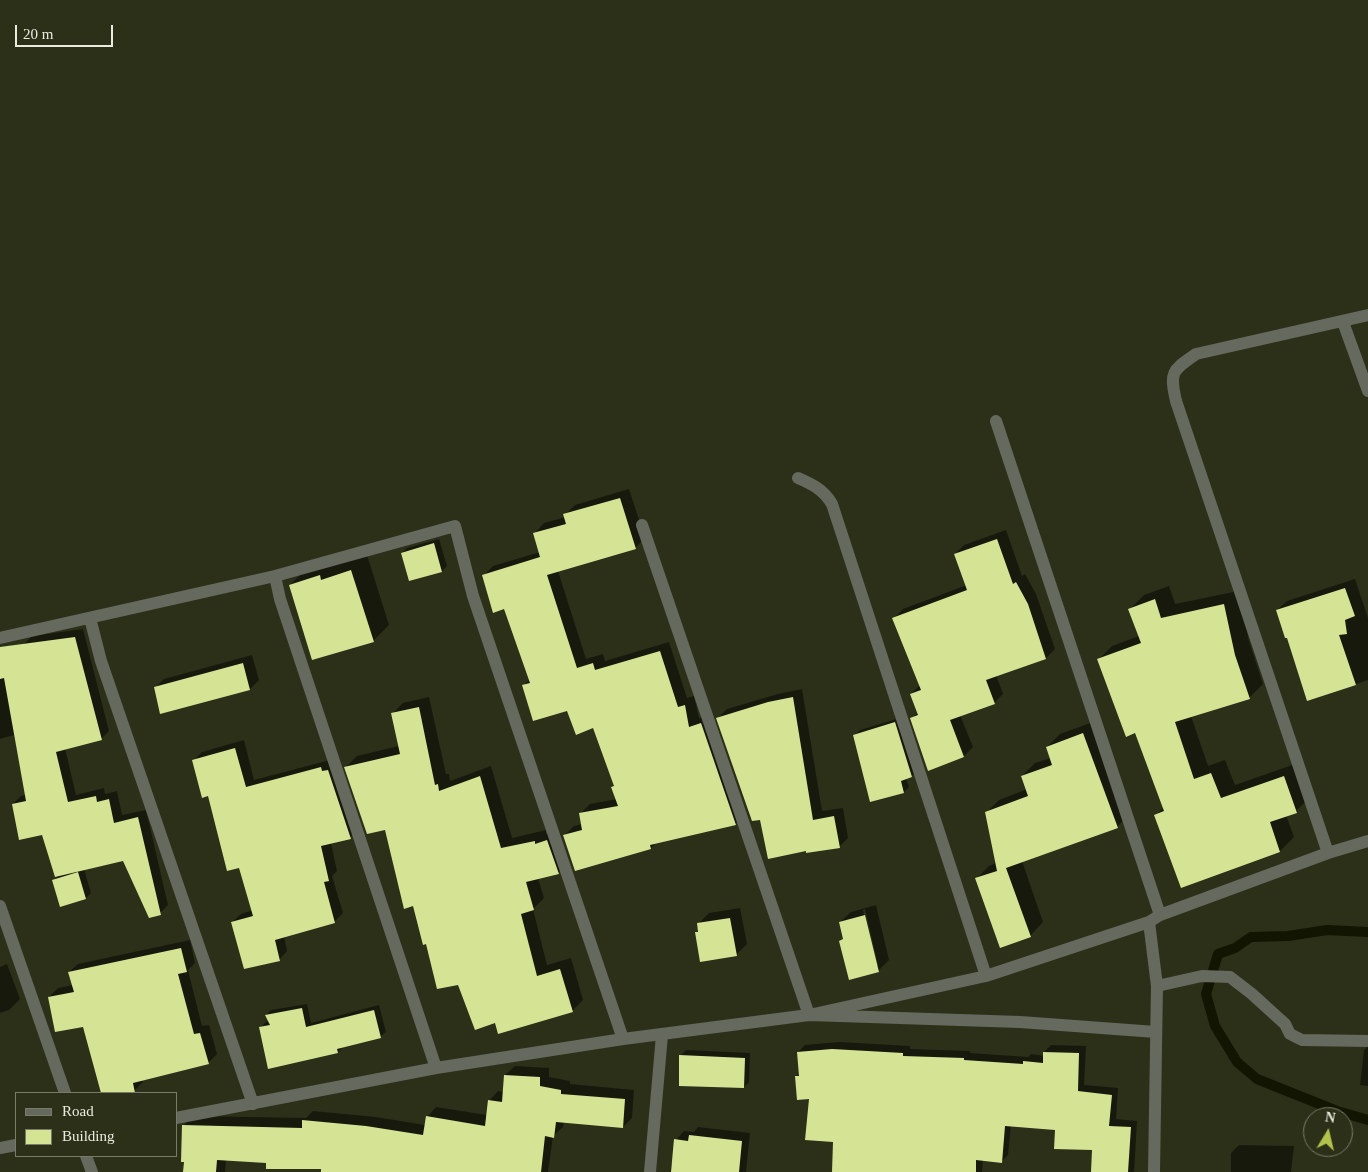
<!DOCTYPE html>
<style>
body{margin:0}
#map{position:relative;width:1368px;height:1172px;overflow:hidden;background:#2c3019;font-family:Georgia,serif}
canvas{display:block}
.legend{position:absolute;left:15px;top:1092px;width:162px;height:65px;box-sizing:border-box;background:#2c3019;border:1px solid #777b67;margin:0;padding:6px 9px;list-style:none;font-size:15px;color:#e8ebdd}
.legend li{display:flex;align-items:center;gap:10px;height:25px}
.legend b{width:25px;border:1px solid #777b67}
.north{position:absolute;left:1303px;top:1107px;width:50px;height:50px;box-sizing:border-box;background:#2c3019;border:1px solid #777b67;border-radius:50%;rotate:9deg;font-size:14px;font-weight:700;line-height:20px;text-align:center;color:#e8ebdd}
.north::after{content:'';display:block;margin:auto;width:18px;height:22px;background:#b2c34c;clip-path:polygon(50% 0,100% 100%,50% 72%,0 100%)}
.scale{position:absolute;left:15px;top:25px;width:98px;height:22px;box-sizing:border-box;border:2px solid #e8ebdd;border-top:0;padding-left:6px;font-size:15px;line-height:18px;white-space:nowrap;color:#e8ebdd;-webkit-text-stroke:4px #2c3019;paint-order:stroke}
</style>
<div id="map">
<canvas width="1368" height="1172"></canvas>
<ul class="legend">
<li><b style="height:6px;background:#66695e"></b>Road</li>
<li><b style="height:14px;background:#d5e395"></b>Building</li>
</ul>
<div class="north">N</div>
<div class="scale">20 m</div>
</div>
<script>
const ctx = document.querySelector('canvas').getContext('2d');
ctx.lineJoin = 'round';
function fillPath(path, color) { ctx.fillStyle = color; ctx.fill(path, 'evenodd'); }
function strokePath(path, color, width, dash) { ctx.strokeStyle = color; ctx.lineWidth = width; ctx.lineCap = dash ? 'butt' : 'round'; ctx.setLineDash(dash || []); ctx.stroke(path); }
const shadow = new Path2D(`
 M629,489L645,538L635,548L558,571L586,659L603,654L605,661L669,642L687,698L694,696L699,718L711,714L745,814L735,824L656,843L651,848L575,869L564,836L574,826L582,824L580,814L590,804L617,799L612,787L615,784L594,727L568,709L524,685L530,679L504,608L483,576L493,566L540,552L535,533L544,523L566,517L565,515L575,505Z
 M1006,530L1022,576L1025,574L1036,594L1055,649L1046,658L996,675L1003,694L994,703L960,715L973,747L964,756L912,718L918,712L911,694L920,685L894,618L903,609L967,585L955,554L964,545Z
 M439,539L447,566L442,571L410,579L402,553L407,548Z
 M367,555L389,625L373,641L290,585L306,569Z
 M1355,579L1368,618V680L1308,700L1288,636L1277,610L1287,601Z
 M1169,586L1175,604L1238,591L1249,641L1263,684L1249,698L1191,716L1208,766L1225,760L1235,785L1298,763L1310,797L1296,811L1286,815L1294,837L1280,851L1156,815L1164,807L1135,732L1098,660L1112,646L1139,636L1130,609L1144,595Z
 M83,629L109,731L101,739L65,748L76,795L104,788L105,794L117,791L122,815L146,810L168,905L160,913L124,860L84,869L91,893L86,898L53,881L59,875L42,834L13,804L21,796L26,795L14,735L0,739V650L24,644L32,636Z
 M252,655L259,680L250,689L155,688L164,679Z
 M802,689L822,811L843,808L848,838L839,847L761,818L718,718L727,709L778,694Z
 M429,697L446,774H449L450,781L491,766L512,838L546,830V834L558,830L569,862L558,873L538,878L544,898L533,909L547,965L571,958L583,1000L572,1011L496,1021L459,984L427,942L386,828L346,767L357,756L399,746L392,714L403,703Z
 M900,718L917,770L912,776L906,778L909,787L904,792L855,735L860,730Z
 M1096,721L1130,813L1117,827L1022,861L1043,922L1030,936L976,879L989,866L996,863L986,813L999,800L1027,789L1022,776L1035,763L1051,758L1047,747L1060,734Z
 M244,740L254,780L330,760L359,829L350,837L331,843L337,871L332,876L343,913L334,922L284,936L287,951L279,960L232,922L241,914L253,910L240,866L193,761L202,752Z
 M876,905L889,960L878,971L840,941L844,938L840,922L851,912ZM865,909L878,965H876L863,910Z
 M740,908L747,944L736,955L696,933L699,929L698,924L709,913Z
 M190,940L195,963L188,970L202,1026L209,1025L217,1054L208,1063L142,1079L143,1082L134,1091L125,1093H102L84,1025L49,997L58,988L73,985L69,972L78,964Z
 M7,964L20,999L9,1010L0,1013V967Z
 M307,1004L311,1023L379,1005L386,1032L380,1037L343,1047L338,1052L261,1027L266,1022L270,1021L266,1015L271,1010Z
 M840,1042L910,1046V1049L970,1051V1053L1028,1057L1031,1054L1044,1056V1052L1051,1045L1086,1046L1084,1085L1118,1088L1116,1119L1137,1121L1134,1172H1092L1094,1149L1056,1129L1011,1125L1008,1155L1001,1162L983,1159L982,1172H833L835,1141L811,1098L797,1076L800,1073L798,1052L805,1045Z
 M1368,1046V1086L1360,1085L1364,1050Z
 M686,1050L750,1053L749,1082L744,1087L681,1055Z
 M515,1066L549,1068V1077L570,1081V1084L634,1090L632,1118L623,1127L564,1121L563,1127L553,1136L548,1172H322V1168L226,1159L225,1172H184L183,1126L193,1116L306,1118L313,1111L376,1117L425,1125L427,1117L436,1107L487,1115L489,1101L498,1091L504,1092L505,1075Z
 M698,1127L750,1133L746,1172H670L676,1140L684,1131L694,1132Z
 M1239,1145L1294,1146L1291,1172H1231V1153Z`);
const stream = new Path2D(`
 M1368,932L1327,930L1288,936L1251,937L1235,948L1218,954L1206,994L1215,1026L1237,1062L1257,1079L1337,1111L1368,1120`);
const building = new Path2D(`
 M620,498L636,549L547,575L577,668L593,663L595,670L660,651L678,707L685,705L689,727L701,723L736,825L650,845L651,849L575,871L563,835L582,830L579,813L618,806L611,787L614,786L593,728L576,735L567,711L533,721L522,685L530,683L504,609L493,613L482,575L540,557L533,533L566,524L563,514Z
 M997,539L1013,584L1016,582L1028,604L1046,659L986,680L995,704L950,720L964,757L928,771L910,718L918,715L910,694L921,690L892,618L967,590L954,554Z
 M434,543L442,572L409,581L401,553Z
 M351,570L374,642L312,660L289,585L320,575L321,580Z
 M1345,588L1355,616L1345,620L1347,634L1339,635L1356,685L1307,701L1287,638H1285L1276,610Z
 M1155,599L1161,618L1224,604L1235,655L1250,699L1175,722L1194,779L1211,773L1221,798L1284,776L1297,813L1270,822L1280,852L1181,888L1154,815L1164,811L1135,733L1126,737L1097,659L1141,643L1128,609Z
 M75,637L102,740L56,752L68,802L96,796L97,802L109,799L114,823L138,817L161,915L149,918L123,861L55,877L42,835L19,840L12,804L26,801L4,678L0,679V647Z
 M243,663L250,690L160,714L154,687Z
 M793,697L813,820L834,816L840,848L806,853V851L768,859L760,820L752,821L716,718L768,702Z
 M419,707L435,785L438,784L439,791L480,776L501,848L535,841V844L547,840L559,874L526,882L534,910L521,914L537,976L560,969L573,1012L498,1034L495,1023L475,1030L458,985L437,989L426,944L423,945L413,906L404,909L385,830L367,834L344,767L400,754L391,713Z
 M895,722L912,777L901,781L904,793L870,802L853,735Z
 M1083,733L1118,828L1006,868L1031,937L1000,948L975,878L997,871L985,812L1028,796L1021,776L1052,765L1046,747Z
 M235,748L246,787L321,767L322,771L328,770L351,839L321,846L329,881L324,882L335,923L275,940L280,961L244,969L231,922L253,916L239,868L227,871L208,796L202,798L192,760Z
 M78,872L86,899L60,907L52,880Z
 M865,915L879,972L849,980L839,941L843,939L839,922Z
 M730,918L737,956L700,962L695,932H698L697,923Z
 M181,948L187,972L178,974L194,1034L200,1033L209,1064L133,1083L135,1093H101L83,1027L55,1032L48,997L74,992L68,972Z
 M302,1008L306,1027L374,1010L381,1038L337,1049L338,1053L268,1069L259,1027L270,1025L265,1015Z
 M832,1049L903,1053V1056L964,1058V1060L1023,1064V1061L1043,1063V1052L1079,1053L1078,1091L1112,1095L1109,1126L1131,1127L1128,1172H1091L1092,1150L1054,1149L1055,1130L1005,1126L1002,1163L976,1160V1172H832L833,1142L805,1140L809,1099L797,1100L795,1076H799L797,1052Z
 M679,1055L745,1058L744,1088L679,1086Z
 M504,1075L540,1077V1086L561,1090V1094L625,1099L623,1128L556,1122L554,1138L545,1136L541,1172H321V1169H266V1163L217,1160L216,1172H183L184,1162H181L182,1125L302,1128V1120L366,1126L423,1135L426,1116L485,1126L488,1100L502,1102Z
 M689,1135L742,1141L739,1172H671L674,1139L688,1141Z`);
const street = new Path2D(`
 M1343,322L1368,391
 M996,421L1160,915
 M798,478C812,484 824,490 832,504L986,976
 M642,525L809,1015L1020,1022L1156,1032
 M275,576L280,599L436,1068
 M90,618L101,661L253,1104
 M0,638L275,576L455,526L473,596L623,1039
 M1328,853L1176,401C1169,371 1173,370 1196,354L1368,315
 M0,906L65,1093
 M1149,922L1157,986L1154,1172
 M1157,986L1202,976L1230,977L1252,994L1285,1024L1290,1034L1302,1040L1368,1041
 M176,1118L436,1068L623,1039L809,1015L986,976L1149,922L1160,915L1328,853L1368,841
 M0,1148L16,1145
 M86,1156L92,1172
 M650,1172L662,1035`);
fillPath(shadow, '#0007');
strokePath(stream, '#121501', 10);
fillPath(building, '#d5e395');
strokePath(street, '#66695e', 12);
</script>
